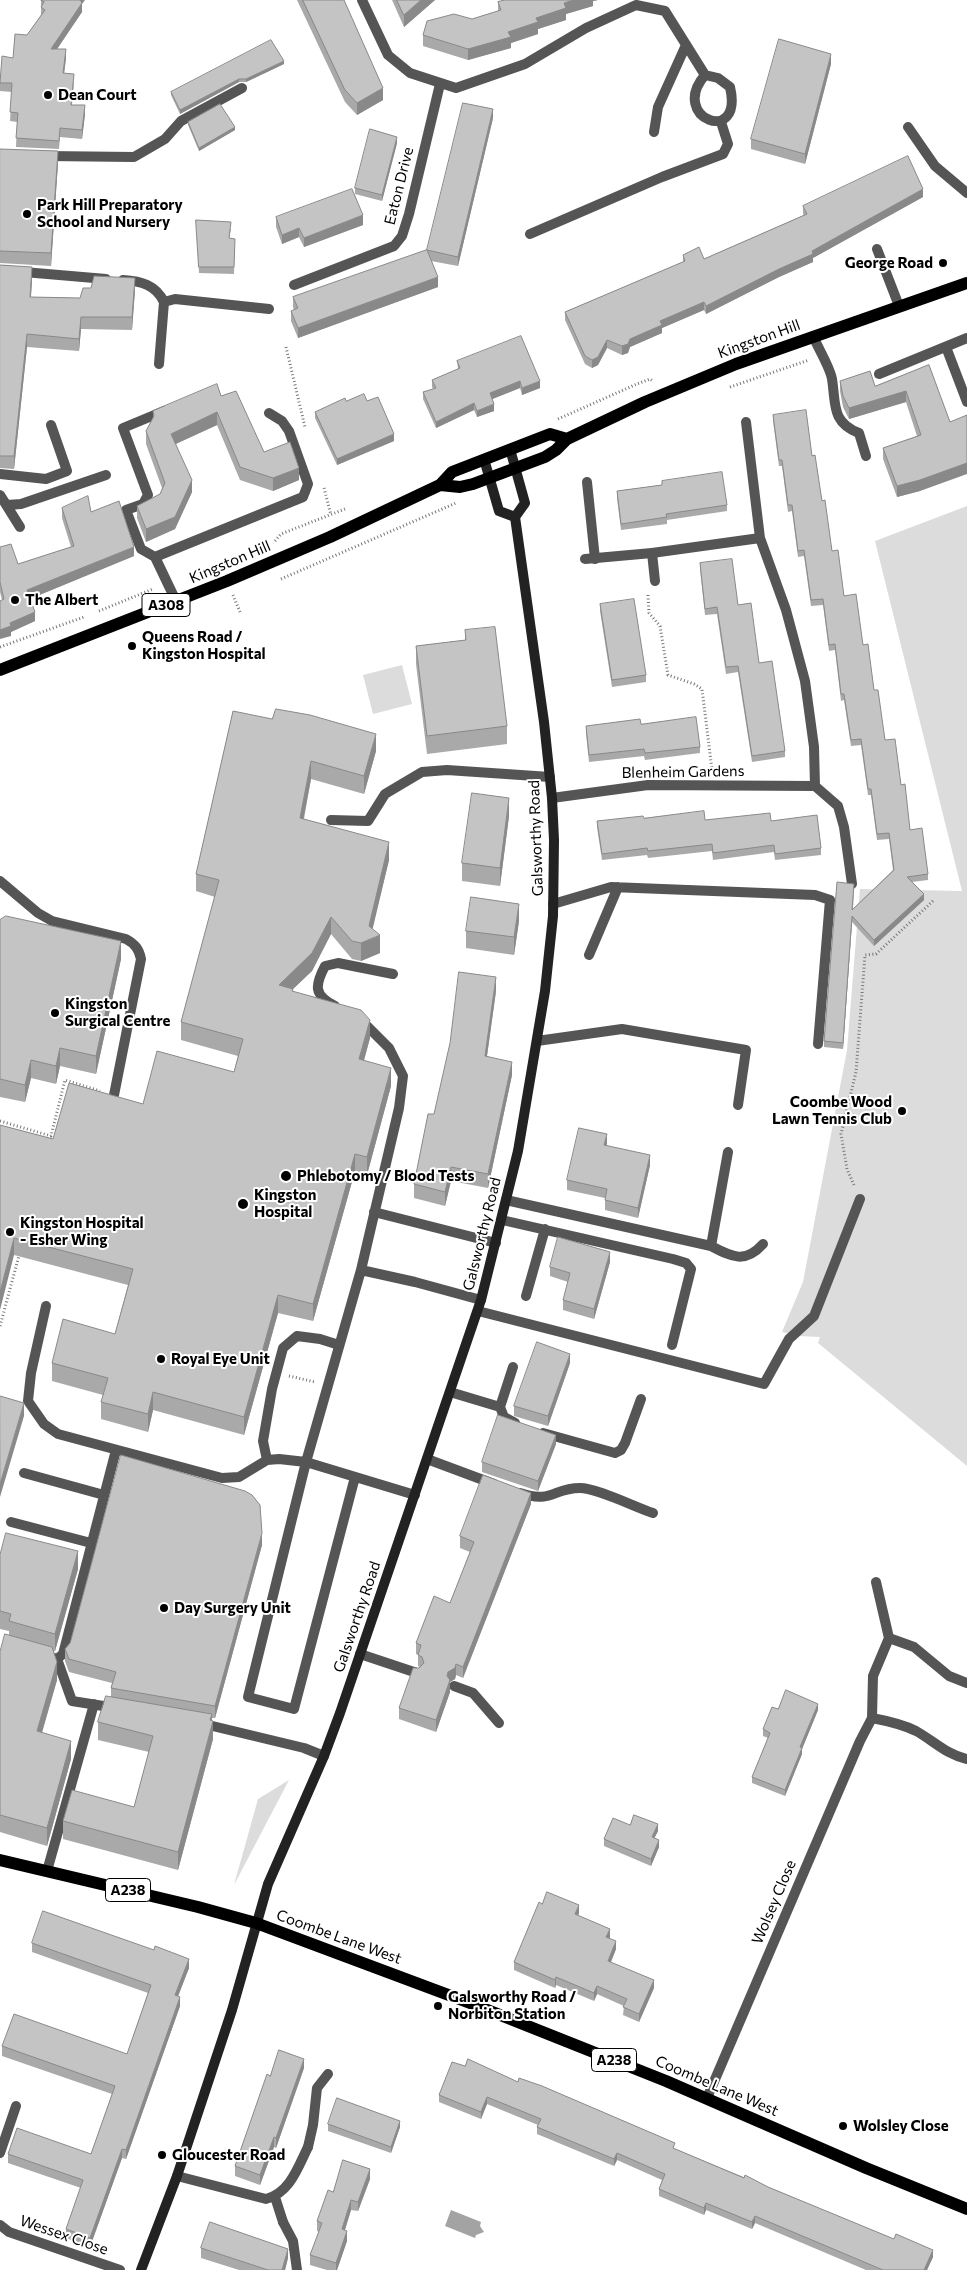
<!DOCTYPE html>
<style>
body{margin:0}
canvas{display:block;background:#fff}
</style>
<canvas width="967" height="2270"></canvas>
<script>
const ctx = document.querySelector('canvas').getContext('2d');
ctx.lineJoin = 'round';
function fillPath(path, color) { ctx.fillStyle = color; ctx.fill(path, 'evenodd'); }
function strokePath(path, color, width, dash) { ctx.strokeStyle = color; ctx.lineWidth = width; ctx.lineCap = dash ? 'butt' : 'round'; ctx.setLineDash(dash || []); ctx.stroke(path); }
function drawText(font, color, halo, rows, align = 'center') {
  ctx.font = font + ' Commissioner,sans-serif'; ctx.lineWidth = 4; ctx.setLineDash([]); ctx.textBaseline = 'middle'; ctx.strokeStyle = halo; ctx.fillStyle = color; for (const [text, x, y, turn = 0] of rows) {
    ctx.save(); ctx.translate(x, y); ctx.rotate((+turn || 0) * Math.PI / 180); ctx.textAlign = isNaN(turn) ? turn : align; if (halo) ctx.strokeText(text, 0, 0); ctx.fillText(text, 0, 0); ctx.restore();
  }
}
const green = new Path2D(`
 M967,506V1466L818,1343L820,1337L799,1336L782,1332L803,1282L847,1050L860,889L962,891L875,541Z
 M402,665L412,704L373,714L363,675Z
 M289,1780L234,1885L258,1799Z`);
const water = new Path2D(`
 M451,2210L481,2222L480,2226L484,2232L476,2235L475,2238L445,2226Z`);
const path = new Path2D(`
 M286,347L305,427
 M730,387L809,360
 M558,419L637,384L650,379L653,381
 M324,488L331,515
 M275,541L281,534L345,509
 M281,579L456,503
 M233,595L240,612
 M648,595L649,613L660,626L668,675L694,684L702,689L712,770
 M99,611L153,589
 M0,647L84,617
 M0,1121L51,1136L65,1080L100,1091
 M854,1185L847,1169L841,1134L856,1072L865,955L876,954L934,900
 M0,1326L20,1252
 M289,1376L315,1382`);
const lane = new Path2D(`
 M908,127L935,166L967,193
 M46,156L134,157L165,139L181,121L242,88
 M530,234L662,177L723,154L728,144L721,122
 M877,249L899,306
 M0,270L106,279
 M123,280C141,281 156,285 164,302L159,364
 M164,302L175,299L269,309
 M813,336C818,348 830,367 832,379C836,404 831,422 859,433L866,456
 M164,411L123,428L148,495L143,504L126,510L141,549L155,557L176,601
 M0,474L46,479L67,471L51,425
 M587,482L595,559
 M0,495L20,527
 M7,505L21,504L106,475
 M652,553L655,581
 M155,557L303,497L308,484L289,431L282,421L269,413
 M331,820L368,821L385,794L422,772L447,770L550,777
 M0,881L38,913L52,921L126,939C135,944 139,949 141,959L114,1095
 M553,904L611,887L815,895L830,900L818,1044
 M589,955L618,887
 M335,1006C313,995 315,985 325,966L338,963L393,974
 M537,1041L622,1029L746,1050L738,1105
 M506,1200L711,1246L728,1152
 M374,1212L496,1243
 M502,1220L673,1259L686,1263L691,1269L672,1345
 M711,1246C732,1257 745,1264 763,1244
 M361,1270L415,1282L481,1300
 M526,1296L545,1229
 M46,1306L31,1373L28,1401L44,1424L58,1434L222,1478L239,1477L267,1460L279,1459L306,1462L415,1495
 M478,1311L764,1384L789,1339L814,1316L860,1199
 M450,1392L500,1407L513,1367
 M500,1407L504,1417L515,1423
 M543,1433L615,1453L621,1450L625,1443L641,1399
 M427,1459L494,1484
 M267,1460L263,1441L272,1389L283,1348L297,1336L320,1339L339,1345
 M24,1473L104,1495
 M355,1477L294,1709L248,1697L306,1462L361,1270L399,1108L403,1076L389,1048L361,1020
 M520,1493C552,1504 553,1488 580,1488C597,1488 635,1507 653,1513
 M11,1522L91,1543
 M360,1654L417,1673
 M51,1657L57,1659L63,1654L116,1450
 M57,1659L72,1701L116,1708
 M454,1686L473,1693L499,1723
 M200,1723L304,1748L324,1756
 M47,1871L94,1704
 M308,2147L313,2125L317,2088L328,2074
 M283,2222L293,2241L297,2270`);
const street = new Path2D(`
 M362,0L388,55L410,73L456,88L525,64L586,28L636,5L665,11L705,75L718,78L730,87C744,147 668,118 705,75
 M654,132L658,107L686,45
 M294,285L394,246L402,236L409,214L440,84
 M946,347L967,402
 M879,374L967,338
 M746,422L760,538L786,610L805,681L814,747L815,786L838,806L844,827L852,884
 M585,559L652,553L760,538
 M552,798L648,785L815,786
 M889,1638L914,1647L949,1676L967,1683
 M872,1718C888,1721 902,1724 916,1731C934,1741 947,1755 967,1759
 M707,2098L860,1741L872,1718L873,1676L889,1638L876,1582
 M0,2153L16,2106
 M177,2176L266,2199C290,2193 298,2167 308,2147
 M275,2197L283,2222
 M0,2225L9,2232L120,2270`);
const secondary = new Path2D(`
 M484,459L499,511L515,517
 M141,2270L177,2176L232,2010L268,1884L324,1756L340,1713L481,1300L518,1151L545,991L553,916L554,840L552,798L544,722L515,517L525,503L510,449`);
const primary = new Path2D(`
 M440,485L460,487L473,484L545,457L556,450L567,439L645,402L736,364L967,283
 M0,670L227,581L330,537L440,485L452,472L550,434L567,439
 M0,1860L198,1907L256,1923L470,2003L666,2081L866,2168L967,2209`);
const wall = new Path2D(`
 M41,0L82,4V12L57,49L66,58L64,73L74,83L72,105L85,114L82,139L60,137L59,149L16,147L17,122L10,121L12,92L0,91V83L13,58L27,35L41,15Z
 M297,0H344L383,100L357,115L345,102Z
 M392,0H435L404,27Z
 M505,0H598L593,1V6L566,14V20L538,29V34L511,43V48L468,60L423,46V35L498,11V2Z
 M284,64L246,82H239L180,114L171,95V92Z
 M831,64L805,164L751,149V139Z
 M493,118L458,266L431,261L438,287L298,338L291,321V311L294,310L293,307V297L427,250Z
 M188,122L235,130L199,151L188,125Z
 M397,143L382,201L355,194V188Z
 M0,149L58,163L51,266L0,263Z
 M923,197L813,258V262L779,277L706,314L704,310L662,328V333L630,347L628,353L622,355L607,348L598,365L592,368L585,364L565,320V312L683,262V255L704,259L804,215L803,214V206Z
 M276,217L363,225L304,247L299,237L282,244L276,227Z
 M196,220L231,229L229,238L235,239L234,274L199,273Z
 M0,265L32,280L31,297L80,298L135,290L132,330L81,329L79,351L27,347L14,469L0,468Z
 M457,361L540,388L522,395L520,388L492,399L494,411L477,417L474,410L436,428L423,399V392L433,389L432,387V380L458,369Z
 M929,365L950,422L920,491L897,497L883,459V448L917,436L906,402L849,419L843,407L840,391V381L875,386Z
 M221,396L264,452L299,480L273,491L240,480L217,425L176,444L192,492L175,529L146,542L137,518V506L160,494L162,488L146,444V431L153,418V411Z
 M346,401H367L394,441L337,465L315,418V412Z
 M773,415L812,456L832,551L844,596L863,645L885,740L901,785L910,830L928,874V880L912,882L924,900L874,946L852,922L843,1049L824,1047V1041L854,890L853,909L893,870L889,839L877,840L871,795H868L861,745L851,746L844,700L841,701L835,650L829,651L823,605L811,606L804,556L798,557L792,511L788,512L782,466H779L773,421Z
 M662,481L727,505V511L667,520V524L621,530L617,498V491L662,485Z
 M62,508L91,512L134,556L30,599L35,621L11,632V636L0,592V547L18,564L71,547L62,518Z
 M700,563L738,605L759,663L785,751V757L752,762L738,672L726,674L717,614L705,615L700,569Z
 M600,604L646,675V682L612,687L600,611Z
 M465,630L507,726V744L427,754L416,664V646L465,640Z
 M233,711L376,751L364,794L311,779L304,819L389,860L372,929L380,953L361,961L352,959L331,934L312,971L293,989V991L370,1038L364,1061L391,1086L367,1175L355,1171L313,1321L278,1313L244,1435L153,1410L148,1432L101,1419V1402L103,1395L52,1381V1363L115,1334L128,1285L14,1255L0,1125L53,1139L143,1104L234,1072L238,1056L181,1040V1022L215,897L196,891V874Z
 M641,724L700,747V753L645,760L644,756L589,762L586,733V726Z
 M509,816L500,886L462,881V863Z
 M644,818L705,820L771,821L821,848V855L775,860L774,852L713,860L712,851L648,858L647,855L602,860L597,827V821Z
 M0,920L121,959L96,1074L60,1066L56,1084L31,1078L25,1102L0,1097Z
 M519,921L514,955L466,948V931Z
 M496,991L487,1056L512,1075L488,1188L451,1181L445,1206L414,1198V1184L434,1114Z
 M607,1144L606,1146L650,1165L638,1218L605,1210V1198L567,1190V1180Z
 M610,1262L594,1319L563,1310V1300L568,1282L550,1276V1267Z
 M570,1363L548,1426L514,1416V1406Z
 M556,1444L538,1491L482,1472V1462Z
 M531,1504L463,1678L456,1675L455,1679L450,1682V1692L436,1732L399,1719V1708L420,1667L418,1666V1655L416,1654V1643L450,1603L470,1552L460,1548V1536Z
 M262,1545L215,1718H212L213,1739L178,1870L63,1839V1821L134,1807L149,1752L98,1740V1722L111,1697V1688L112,1683L69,1672L65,1661V1649Z
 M0,1555L78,1569L55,1651H53L57,1680L42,1733L71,1759L47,1846L0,1832V1652L9,1635V1631L0,1629Z
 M778,1709L818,1710L802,1749V1754L785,1796L752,1783V1777L768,1738L763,1736V1729Z
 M658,1831L654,1838L659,1847L651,1866L604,1846V1839Z
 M542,1904L579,1913L578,1916L610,1937L609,1938L616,1949L611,1962L654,1988L639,2022L623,2015L624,2006L597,1994L594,2001L556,1985L555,1988L514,1970V1962Z
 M32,1943L189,1968L178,1996L180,2006L126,2159L122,2158L90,2247L66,2238V2229L81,2188L8,2163V2154H91L112,2094L2,2056V2046L127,2054L148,1993L32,1952Z
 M465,2066L518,2082L675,2149L768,2187L933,2257L927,2270H866L755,2223L752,2229L706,2210L704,2215L659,2196V2189L662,2180L617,2160L614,2166L537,2134V2127L538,2125L487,2104L481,2119L439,2102V2095Z
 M304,2068L276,2148L274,2147L260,2185L235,2176V2166L270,2076Z
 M328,2124L400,2127L391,2153L328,2131Z
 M370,2179L358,2211L351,2210L345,2230L347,2241L337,2270H327L310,2265V2255L319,2232L317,2231V2221L333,2192Z
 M201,2248L288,2258L285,2270H239L201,2258Z`);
const shadedWall = new Path2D(`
 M79,0H85L82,4V12L51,58V49Z
 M421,0H435L404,27V15Z
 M574,0H598L593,1V6L566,14V20L538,29V34L511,43V48L468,60V49L508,32L564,3Z
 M66,49V58L63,82V73Z
 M831,54V64L805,164V154Z
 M284,61V64L246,82V79Z
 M239,79V82L180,114V110Z
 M383,88V100L357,115V103Z
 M85,105V114L82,139V130Z
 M493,109V118L458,266V257Z
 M235,127V130L199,151V148Z
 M397,137V143L382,201V195Z
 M58,151V163L51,266V253Z
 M923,189V197L813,258V262L779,277L706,314V306L812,251Z
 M363,215V225L304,247V238Z
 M299,228V237L282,244V235Z
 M32,267V280L30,310V297Z
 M438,277V287L298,338V328Z
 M135,278V290L132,330V317Z
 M704,302V310L662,328V333L630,347L628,353L622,355V346L630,339L660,321Z
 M81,317V329L79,351V339Z
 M27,334V347L14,469V456Z
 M607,340V348L598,365L592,368V360Z
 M520,381V388L490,400V393Z
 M540,381V388L522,395V388Z
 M906,391V402L849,419V408Z
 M474,403V410L436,428V422Z
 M494,404V411L477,417V411Z
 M217,412V425L171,446V434Z
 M394,434V441L337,465V459Z
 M967,463V474L920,491L897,497V486Z
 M299,468V480L273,491V478Z
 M192,480V492L175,529L146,542V529Z
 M134,547V556L27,600V590Z
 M35,612V621L11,632V636L0,639V630L10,623Z
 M376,734V751L364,794V776Z
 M311,761V779L300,836V818Z
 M509,798V816L500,886V868Z
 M389,842V860L370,940L380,935V953L361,961V943L369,926Z
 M924,894V900L874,946V940Z
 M519,904V921L514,955V937Z
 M852,916V922L843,1049V1043Z
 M331,917V934L312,971L293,989V1006L279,985Z
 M121,941V959L96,1074V1056Z
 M496,977V991L485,1070V1056Z
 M370,1020V1038L359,1077V1059Z
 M60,1048V1066L56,1084V1066Z
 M31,1060V1078L25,1102V1085Z
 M512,1062V1075L488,1188V1174Z
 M391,1068V1086L367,1175V1157Z
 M607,1134V1144L604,1155V1145Z
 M355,1154V1171L313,1321V1304Z
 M650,1155V1165L638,1218V1208Z
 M451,1167V1181L445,1206V1192Z
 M14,1238V1255L0,1310V1292Z
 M610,1252V1262L594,1319V1309Z
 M278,1295V1313L244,1435V1417Z
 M570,1354V1363L548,1426V1416Z
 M153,1392V1410L148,1432V1414Z
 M24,1403V1416L0,1497V1484Z
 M556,1435V1444L538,1491V1481Z
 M531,1493V1504L463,1678V1667Z
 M262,1533V1545L215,1718V1706Z
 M78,1551V1569L55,1651V1634Z
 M57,1662V1680L37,1749V1731Z
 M456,1664V1675L455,1679L450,1682V1692L436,1732V1720L447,1688L448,1672Z
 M818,1704V1710L802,1749V1754L785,1796V1790L800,1747Z
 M212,1714V1725L213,1721V1739L178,1870V1852Z
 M71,1741V1759L47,1846V1828Z
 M658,1824V1831L652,1843V1837Z
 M659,1840V1847L651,1866V1859Z
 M579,1905V1913L575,1923V1914Z
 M610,1929V1937L606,1945V1937Z
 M616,1941V1949L608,1969V1961Z
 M189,1959V1968L175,2004V1995Z
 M556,1977V1985L555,1988V1980Z
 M654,1980V1988L639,2022V2014Z
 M597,1986V1994L594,2001V1993Z
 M180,1997V2006L126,2159V2150Z
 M304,2059V2068L276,2148V2138Z
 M487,2097V2104L481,2119V2112Z
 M400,2121V2127L391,2153V2147Z
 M274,2137V2147L260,2185V2175Z
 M122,2149V2158L90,2247V2238Z
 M617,2153V2160L614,2166V2159Z
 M370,2169V2179L358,2211V2202Z
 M351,2200V2210L342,2239V2229Z
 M706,2203V2210L704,2215V2208Z
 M755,2216V2223L752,2229V2222Z
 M347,2231V2241L337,2270H336V2263Z
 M288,2249V2258L285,2270H282Z
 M933,2250V2257L927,2270H924Z`);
const building = new Path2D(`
 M41,0H80L82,3L51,49H66L63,73L74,74L71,105H85L82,130L60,128L59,141L16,138L18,113L10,112L12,83H0L2,56L13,58L15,34L27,35L45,10L41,7L44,2Z
 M303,0H344L383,88L357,103L345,90Z
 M397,0H421L404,15Z
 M505,0H574L564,3L566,8L536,18L538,22L508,32L511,37L468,49L423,35L427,21L454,14L472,19L501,10L498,2Z
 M779,39L831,54L805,154L751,139Z
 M271,40L284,61L246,79H239L180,110L171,92Z
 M463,103L493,109L458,257L427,250Z
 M220,104L235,127L199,148L188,122Z
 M370,129L397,137L382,195L355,188Z
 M0,149L58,151L51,253L0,251Z
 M908,156L923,189L812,251L813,254L779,269L706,306L704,302L660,321L662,325L630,339L628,344L622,346L607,340L598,357L592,360L585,356L565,312L685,261L683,255L699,247L704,259L807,214L803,206Z
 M352,189L363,215L304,238L299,228L282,235L276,217Z
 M196,220L231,222L229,238L235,239L234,267H199Z
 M427,250L438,277L298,328L291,311L298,308L293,297Z
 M0,265L32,267L30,297L80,298L83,288H91L94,276L135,278L132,317H81L79,339L27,334L14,456H0Z
 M521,336L540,381L522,388L520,381L490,393L494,404L477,411L474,403L436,422L423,392L436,388L432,380L460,368L457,361Z
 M929,365L950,422L967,415V463L920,480L897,486L883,448L921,435L906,391L849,408L843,396L840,381L870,371L875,386Z
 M217,384L221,396L236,391L264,452L290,442L299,468L273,478L240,467L217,412L171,434L192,480L175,517L146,529L137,506L160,494L165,483L146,431L154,416L153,411Z
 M364,394L367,401L378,397L394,434L337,459L315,412L345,398L346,401Z
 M806,410L812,456L815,455L822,501L825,500L832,551L838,550L844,596L856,594L863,645L868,644L874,690H878L885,740L895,739L901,785L905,784L910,830L922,828L928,874L907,877L924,894L874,940L852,916L843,1043L824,1041L837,882L854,884L852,910L894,870L889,833L877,834L871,789H868L861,739L851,740L844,694H841L835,644L829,645L823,599L811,600L804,550L798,551L792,505H788L782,460H779L773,415Z
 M722,472L727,505L666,514L667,517L621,524L617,491L662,485V481Z
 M88,496L91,512L119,501L134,547L27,590L35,612L10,623L11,626L0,630V601L4,599L0,582V547L11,544L18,564L74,546L62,508Z
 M732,559L738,605L751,603L759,663L772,661L785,751L752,756L738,666L726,667L717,607L705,609L700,563Z
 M634,599L646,675L612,680L600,604Z
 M495,627L507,726L427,736L416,646L466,640L465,630Z
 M276,709L310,715L376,734L364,776L311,761L300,818L389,842L369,926L380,935L361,943L352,941L331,917L312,953L279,985L293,989L292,991L361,1010L370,1020L359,1059L391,1068L367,1157L355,1154L313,1304L278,1295L244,1417L153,1392L148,1414L101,1402L108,1378L52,1363L63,1319L115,1334L133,1269L14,1238L0,1292V1125L53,1139L69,1083L143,1104L157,1051L234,1072L243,1039L181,1022L219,880L196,874L233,711L272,719Z
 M696,717L700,747L645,753L644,749L589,755L586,726L640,719L641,724Z
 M472,793L509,798L500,868L462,863Z
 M704,811L705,820L770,813L771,821L817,815L821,848L775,854L774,845L713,853L712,844L648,851L647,848L602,854L597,821L643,816L644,818Z
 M471,897L519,904L514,937L466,931Z
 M6,916L121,941L96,1056L60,1048L56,1066L31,1060L25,1085L0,1079V920Z
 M459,972L496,977L485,1056L512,1062L488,1174L451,1167L445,1192L414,1184L428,1114H434L450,1043Z
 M579,1128L607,1134L604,1145L650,1155L638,1208L605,1200L607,1189L567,1180Z
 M558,1237L610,1252L594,1309L563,1300L570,1273L550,1267Z
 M537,1342L570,1354L548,1416L514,1406Z
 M0,1396L24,1403L0,1484Z
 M498,1415L556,1435L538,1481L482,1462Z
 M121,1455L245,1491L252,1495L260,1505L262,1533L215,1706L111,1688L116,1672L69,1659L65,1649L70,1643Z
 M483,1475L531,1493L463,1667L456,1664L455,1668L448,1672L447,1676L450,1680L436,1720L399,1708L413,1668H419L424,1663L422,1657L418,1655L421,1645L416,1643L434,1596L450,1603L474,1542L460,1536Z
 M6,1533L78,1551L55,1634L9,1621L11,1614L0,1611V1555Z
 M5,1634L52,1647L57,1662L37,1731L71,1741L47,1828L0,1815V1652Z
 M786,1690L818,1704L800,1747L802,1748L785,1790L752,1777L770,1733L763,1729L772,1707L778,1709Z
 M106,1696L212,1714L210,1720L213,1721L178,1852L63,1821L72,1790L134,1807L153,1736L98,1722Z
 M634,1815L658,1824L652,1837L659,1840L651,1859L604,1839L613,1818L630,1825Z
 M547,1892L579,1905L575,1914L610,1929L606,1937L616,1941L608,1961L654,1980L639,2014L623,2007L627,1999L597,1986L594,1993L556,1977L555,1980L514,1962L539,1902L542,1904Z
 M43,1911L154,1950L155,1946L189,1959L175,1995L180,1997L126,2150L122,2149L90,2238L66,2229L83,2180L8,2154L17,2128L91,2154L115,2086L2,2046L14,2014L127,2054L151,1985L32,1943Z
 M279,2050L304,2059L276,2138L274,2137L260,2175L235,2166L267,2074L270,2076Z
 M468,2059L518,2082L519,2078L542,2086L675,2143L673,2148L744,2178L745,2175L768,2187L894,2239L896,2234L933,2250L924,2270H883L755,2216L752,2222L706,2203L704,2208L659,2189L665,2174L617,2153L614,2159L537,2127L541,2119L487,2097L481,2112L439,2095L452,2062L465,2066Z
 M337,2098L400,2121L391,2147L328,2124Z
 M343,2160L370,2169L358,2202L351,2200L342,2229L347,2231L336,2263L310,2255L322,2223L317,2221L328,2190L333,2192Z
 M210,2222L288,2249L282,2270H268L201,2248Z`);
const markers = [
 [48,95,5,"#000"],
 [27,214,5,"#000"],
 [943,263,5,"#000"],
 [15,600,5,"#000"],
 [132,646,5,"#000"],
 [55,1013,5,"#000"],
 [902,1111,5,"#000"],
 [286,1176,6,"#000"],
 [243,1204,6,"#000"],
 [10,1232,5,"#000"],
 [161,1359,5,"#000"],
 [164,1608,5,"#000"],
 [438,2006,5,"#000"],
 [843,2126,5,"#000"],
 [162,2155,5,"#000"]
];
const shields = [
 [166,605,48],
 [128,1890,45],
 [614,2060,45]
];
const shieldNames = [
 ["A308",166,605],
 ["A238",128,1890],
 ["A238",614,2060]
];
const poiNames = [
 ["Dean Court",58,95],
 ["Park Hill Preparatory",37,205],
 ["School and Nursery",37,222],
 ["George Road",933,263,"right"],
 ["The Albert",25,600],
 ["Queens Road /",142,637],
 ["Kingston Hospital",142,654],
 ["Kingston",65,1004],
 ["Surgical Centre",65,1021],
 ["Coombe Wood",892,1102,"right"],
 ["Lawn Tennis Club",892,1119,"right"],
 ["Phlebotomy / Blood Tests",297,1176],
 ["Kingston",254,1195],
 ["Hospital",254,1212],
 ["Kingston Hospital",20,1223],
 ["- Esher Wing",20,1240],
 ["Royal Eye Unit",171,1359],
 ["Day Surgery Unit",174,1608],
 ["Galsworthy Road /",448,1997],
 ["Norbiton Station",448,2014],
 ["Wolsley Close",853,2126],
 ["Gloucester Road",172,2155]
];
const streetNames = [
 ["Eaton Drive",399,186,-76],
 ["Kingston Hill",759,339,-20],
 ["Kingston Hill",230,562,-23],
 ["Blenheim Gardens",683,772,-1],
 ["Galsworthy Road",536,838,-92],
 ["Galsworthy Road",482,1234,-76],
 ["Galsworthy Road",357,1617,-71],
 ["Wolsey Close",774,1902,-67],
 ["Coombe Lane West",339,1937,20],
 ["Coombe Lane West",717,2086,23],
 ["Wessex Close",64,2235,19]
];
fillPath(green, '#dcdcdc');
fillPath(water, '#a3a3a3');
strokePath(path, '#777', 3, [1, 2.5]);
strokePath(lane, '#555', 10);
strokePath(street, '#555', 10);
strokePath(secondary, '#222', 10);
strokePath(primary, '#000', 12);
fillPath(wall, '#a9a9a9');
fillPath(shadedWall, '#898989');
fillPath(building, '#c4c4c4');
strokePath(building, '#898989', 1);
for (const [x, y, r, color] of markers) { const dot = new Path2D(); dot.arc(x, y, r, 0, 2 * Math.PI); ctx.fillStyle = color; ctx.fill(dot); strokePath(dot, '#fff', 2); }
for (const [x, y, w] of shields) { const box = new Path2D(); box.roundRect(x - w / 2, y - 11.5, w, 23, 4); ctx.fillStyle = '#fff'; ctx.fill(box); strokePath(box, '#000', 1); }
drawText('bold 14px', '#000', null, shieldNames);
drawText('bold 15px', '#000', '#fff', poiNames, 'left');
drawText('15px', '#000', '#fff', streetNames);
</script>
